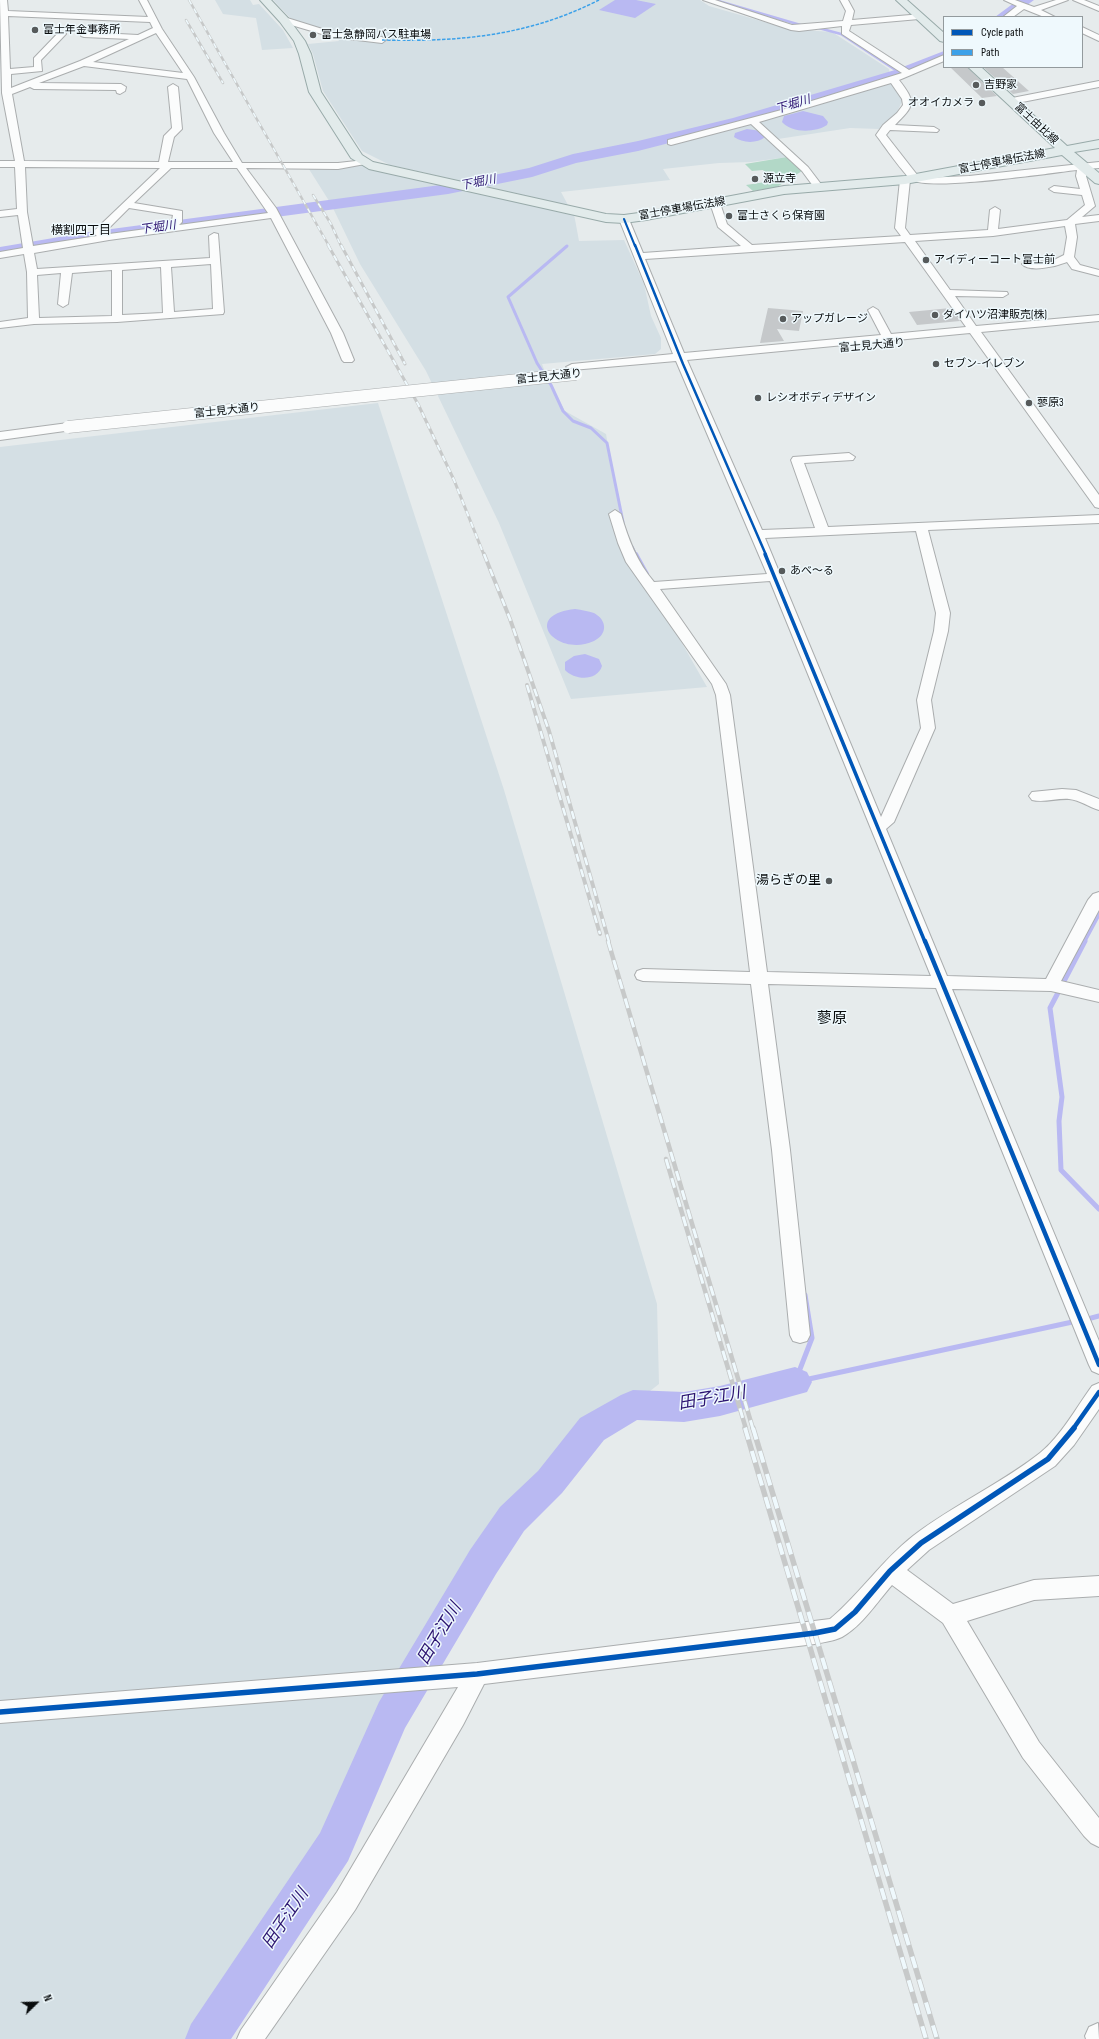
<!DOCTYPE html>
<meta charset="utf-8">
<style>
body{margin:0}
#map{position:relative;width:1099px;height:2039px;overflow:hidden;background:#e6ebec;font-family:"Sofia Sans Condensed",sans-serif}
canvas{display:block}
.legend{position:absolute;left:943px;top:16px;width:140px;height:52px;box-sizing:border-box;background:#eff9fd;border:1px solid #939a9d;margin:0;padding:5px 7px;list-style:none;font-size:12px;color:#090c0d}
.legend li{display:flex;align-items:center;gap:8px;height:20px}
.legend b{width:20px;border:1px solid #939a9d}
.north{position:absolute;left:16px;top:1983px;width:40px;height:40px;-webkit-text-stroke:3px #eff9fd;paint-order:stroke;rotate:67deg;font-size:11px;font-weight:700;line-height:16px;text-align:center;color:#090c0d}
.north::after{content:'';display:block;margin:auto;width:14px;height:18px;background:#090c0d;clip-path:polygon(50% 0,100% 100%,50% 72%,0 100%)}
</style>
<div id="map">
<canvas width="1099" height="2039"></canvas>
<ul class="legend">
<li><b style="height:5px;background:#0057b8"></b>Cycle path</li>
<li><b style="height:5px;background:#3ca1e9"></b>Path</li>
</ul>
<div class="north">N</div>
</div>
<script>
const ctx = document.querySelector('canvas').getContext('2d');
ctx.lineJoin = 'round';
function fillPath(path, color) { ctx.fillStyle = color; ctx.fill(path, 'evenodd'); }
function strokePath(path, color, width, dash) { ctx.strokeStyle = color; ctx.lineWidth = width; ctx.lineCap = dash ? 'butt' : 'round'; ctx.setLineDash(dash || []); ctx.stroke(path); }
function drawText(font, color, halo, rows, align = 'center') {
  ctx.font = font + ' "Sofia Sans Condensed","Noto Sans JP",sans-serif'; ctx.lineWidth = 3; ctx.setLineDash([]); ctx.textBaseline = 'middle'; ctx.strokeStyle = halo; ctx.fillStyle = color; for (const [text, x, y, turn = 0] of rows) {
    ctx.save(); ctx.translate(x, y); ctx.rotate((+turn || 0) * Math.PI / 180); ctx.textAlign = isNaN(turn) ? turn : align; if (halo) ctx.strokeText(text, 0, 0); ctx.fillText(text, 0, 0); ctx.restore();
  }
}
const built = new Path2D(`
 M215,0H250L253,5L259,4L283,30L293,48L262,50L256,18L223,14Z
 M273,0H700L709,6L789,29L832,32L889,69L890,82L903,99L895,117L883,124L879,129L850,128L778,139L788,157L751,162L719,163L663,169L670,180L561,192L568,205L390,165L362,151L323,91L313,54L308,44L339,41L337,37L321,34L298,26Z
 M361,165L574,214L579,241L624,240L644,284L651,316L661,338V349L655,354L542,364L548,380L565,411L606,434L626,545L707,687L571,699L499,523L426,371L360,264L331,204L307,166Z
 M378,403L504,790L657,1304L659,1384L581,1445L482,1555L420,1695L203,2039H0V447Z`);
const green = new Path2D(`
 M787,157L802,171L777,187L753,191L746,185L772,181L763,170L752,171L745,164Z`);
const water = new Path2D(`
 M615,0H636L656,4L635,18L599,10Z
 M803,111L823,116L828,122L827,125C815,133 791,133 782,122L784,116Z
 M747,129L761,131L766,135L765,137C757,144 742,143 734,137L735,133Z
 M575,609C582,610 588,611 594,613C607,620 608,634 594,641C557,658 520,615 575,609Z
 M585,654L599,659L602,666C597,682 574,680 565,670V662L574,656Z`);
const streamFar3 = new Path2D(`
 M715,0L804,26
 M815,27L841,34L900,73`);
const streamFar2 = new Path2D(`
 M567,246L508,297L537,363L551,385L563,411L573,421L591,428L607,443L623,522
 M632,547L636,555`);
const streamFar1 = new Path2D(`
 M636,554L647,574
 M1084,942L1099,914`);
const stream = new Path2D(`
 M1085,941L1050,1008L1062,1097L1059,1121L1061,1170L1099,1209
 M1084,1320L1099,1316
 M795,1382L812,1338L805,1295
 M795,1382L1077,1321`);
const river = new Path2D(`
 M1018,0H1034L1011,17H995Z
 M944,51V60L905,76L743,124L638,151L576,163L532,177L448,194L89,242L0,257V247L89,232L448,184L529,168L573,154L638,141L733,118L895,70Z
 M795,1367L807,1372L812,1382L807,1392L720,1416L684,1422L637,1420L604,1440L562,1493L524,1531L496,1574L405,1728L348,1861L231,2039H185L191,2024L320,1833L379,1702L470,1550L500,1507L538,1471L580,1418L621,1395L633,1390L684,1392L720,1386Z`);
const building = new Path2D(`
 M950,67H967L997,96L982,98Z
 M983,67H1002L1029,91L1013,94Z
 M768,308L803,311L799,331L777,329L784,341L760,343Z
 M951,308L960,321L917,325L909,312Z`);
const minor = new Path2D(`
 M0,0H7L8,11L148,17L139,0H147L162,29L194,77L224,133L242,163H338L365,160V164L338,169L246,168L276,208L343,333L354,360L352,362H344L342,360L331,333L271,218L109,240L34,253L37,269L210,258L209,236L214,233L218,234L224,312L223,314L117,322L34,324L0,328V322L28,318L27,272L24,254L0,258V252L23,248L18,215L0,217V211L17,209L15,167H0V161H15L2,93ZM8,16L150,22L153,28L138,35L81,32V36L84,37L129,39L80,61L11,88V74L42,71L41,60L66,34L65,32H59L34,58V67L10,69ZM156,33L183,73L93,62ZM84,66L187,79L214,133L233,162H168L174,137L182,129L178,87L173,84L168,87L172,128L164,136L159,162L24,161L12,94L30,87L34,89L116,90L117,93L120,94L125,91L126,87L121,84L39,83ZM25,167L160,168L94,231L93,233L97,236L33,246L27,212ZM171,168H237L268,213L179,225L182,222V211L134,203ZM129,208L173,215L172,220L157,222L156,224L161,227L102,235ZM211,264L213,309L174,312L171,267ZM161,267L163,313L122,315V270ZM112,270V316L39,318L37,275L61,273L58,304L63,307L68,304L72,273Z
 M703,0H715L792,25L843,21L846,11L840,0H848L854,11L852,20L922,14L923,16L919,19L851,25L849,31L909,70L944,55V61L899,80C917,103 914,106 895,125L934,127L939,130L937,132L890,130L886,135L918,176L924,178L969,176L1099,162V168L1087,169L1086,176L1095,206L1082,217L1099,215V221L1075,224L1077,237L1074,257L1080,265L1099,270V276L1072,269L1067,262C1057,266 1030,273 1022,264L1027,261L1050,262L1064,255L1067,237L1065,226L993,236L915,241L950,290L1007,292L1008,294L1003,297L955,296L976,326L1099,315V321L981,332L1099,495V508L1095,507L970,333L687,360L762,530L815,528L791,460L793,457L849,453L855,457L853,460L804,463L828,527L1099,515V523L928,530L950,613L948,631L931,700L935,728L894,822L886,829L947,976L1046,979L1088,900L1093,894L1099,892V910L1061,981L1099,990V1002L1051,991L952,989L1099,1341V1374L1092,1371L1089,1365L936,988L768,984L790,1150L810,1335L807,1341L800,1343L793,1341L790,1335L772,1150L751,984L643,981L637,979L635,975L637,971L643,969L750,972L716,695L712,684L626,562L618,543L609,514L615,510L621,514C628,539 637,562 654,582L767,574L676,361L572,370L566,367L572,364L673,354L619,219L620,217H628L643,253L741,246L718,227L710,203L715,200L720,203L727,224L752,245L901,236L895,228L900,180L905,177L910,180L905,228L910,235L988,230L990,210L995,207L1000,210L998,229L1067,220L1085,205L1082,195L1054,192L1049,189L1054,186L1080,189L1076,176L1077,170C1050,173 930,191 912,180C905,176 883,144 876,135L883,125L897,113L903,105L902,99L891,83L759,122L808,167L824,188L822,190H816L802,171L751,124L671,145L668,144V140L789,108L902,73L842,34V26L799,31L791,30ZM905,242L966,327L891,334L878,310L873,307L868,310L881,335L684,353L645,259ZM916,531L936,613L934,631L917,700L921,728L881,817L765,538ZM770,581L931,976L767,972L730,695L726,684L660,589Z
 M1004,0H1015L1034,7L1056,0H1068L1041,10L1055,17H1044L1024,9L1013,17H1003L1017,6Z
 M1073,0H1084L1099,6V11Z
 M284,17L332,32L382,37L386,40L382,43L332,37L281,22V18Z
 M1082,27L1099,35V41L1082,33Z
 M1099,81V87L1012,104L1007,101L1012,98Z
 M68,423L72,424L74,427L72,430L0,440V432Z
 M1062,789L1076,790L1099,799V810C1089,807 1080,800 1069,799C1057,798 1044,803 1032,800L1029,796L1032,792Z
 M1099,1383V1409L1074,1445L1055,1466L929,1550L907,1570L953,1604L1034,1580L1099,1576V1596L1034,1600L967,1621L1039,1742L1099,1818V1847L1091,1843L1084,1836L1023,1758L943,1623L892,1585C877,1602 862,1626 842,1637C834,1641 824,1642 815,1644L484,1684L463,1725L355,1910L265,2039H237L241,2030L337,1892L458,1687L0,1723V1701L477,1663L830,1619C860,1594 882,1560 913,1536C952,1506 1002,1483 1040,1453C1061,1436 1076,1408 1092,1386Z
 M1098,2023L1099,2039H1086L1085,2036L1089,2027Z`);
const major = new Path2D(`
 M260,0H271L288,18L305,41L311,54L321,92L362,155L373,162L606,214L624,215L646,212L784,186L905,176L1055,148L968,67H981L1067,146L1099,140V148L1074,152L1099,173V184L1095,183L1062,155L905,184L784,194L646,220L624,223L606,222L369,169L351,158L309,92L299,54L294,41L280,22Z
 M896,0H907L944,33V42L940,41Z`);
const railFar4 = new Path2D(`
 M189,0L329,246
 M186,20L223,83
 M313,195L331,224L341,246`);
const railFar3 = new Path2D(`
 M328,245L418,404L454,480L484,555
 M341,245L405,364`);
const railFar2 = new Path2D(`
 M484,554L510,619L549,731L609,942
 M527,685L600,934`);
const railFar1 = new Path2D(`
 M608,941L753,1429
 M666,1159L746,1429`);
const rail = new Path2D(`
 M745,1428L926,2039
 M753,1428L937,2039`);
const minorBridge = new Path2D(`
 M68,427L576,374`);
const quiet = new Path2D(`
 M382,40C460,42 528,36 599,0`);
const cyclewayFar4 = new Path2D(`
 M624,219L635,246`);
const cyclewayFar3 = new Path2D(`
 M635,245L683,364L766,555`);
const cyclewayFar2 = new Path2D(`
 M765,554L925,942`);
const cyclewayFar1 = new Path2D(`
 M925,941L1099,1365
 M1073,1429L1099,1392`);
const cycleway = new Path2D(`
 M0,1712L477,1674L815,1633L835,1629L855,1612L890,1571L921,1543L1048,1459L1074,1428`);
const markers = [
 [35,30,4,"#565a5b"],
 [313,35,4,"#565a5b"],
 [976,85,4,"#565a5b"],
 [982,103,4,"#565a5b"],
 [755,179,4,"#565a5b"],
 [729,216,4,"#565a5b"],
 [926,260,4,"#565a5b"],
 [935,315,4,"#565a5b"],
 [783,319,4,"#565a5b"],
 [936,364,4,"#565a5b"],
 [758,398,4,"#565a5b"],
 [1029,403,4,"#565a5b"],
 [782,571,4,"#565a5b"],
 [829,881,4,"#565a5b"]
];
const farPoinames = [
 ["富士年金事務所",43,30],
 ["富士急静岡バス駐車場",321,35],
 ["吉野家",984,85],
 ["オオイカメラ",974,103,"right"],
 ["源立寺",763,179],
 ["富士さくら保育園",737,216],
 ["アイディーコート富士前",934,260],
 ["ダイハツ沼津販売(株)",943,315],
 ["アップガレージ",791,319],
 ["セブン-イレブン",944,364],
 ["レシオボディデザイン",766,398],
 ["蓼原3",1037,403],
 ["あべ〜る",790,571]
];
const farStreetnames = [
 ["富士由比線",1036,124,43],
 ["富士停車場伝法線",1002,162,-11],
 ["富士停車場伝法線",682,209,-10],
 ["富士見大通り",872,346,-5],
 ["富士見大通り",549,377,-6],
 ["富士見大通り",227,411,-6]
];
const farWaternames = [
 ["下堀川",793,105,-17],
 ["下堀川",478,183,-11],
 ["下堀川",158,228,-8]
];
const farNeighbourhoodnames = [
 ["横割四丁目",81,231]
];
const poiNames = [
 ["湯らぎの里",821,881]
];
const quarterNames = [
 ["蓼原",832,1019]
];
const nearWaternames = [
 ["田子江川",712,1399,-10],
 ["田子江川",440,1634,-59],
 ["田子江川",286,1919,-56]
];
fillPath(built, '#d4dfe4');
fillPath(green, '#b2d8c7');
fillPath(water, '#b9b9f2');
strokePath(streamFar3, '#b9b9f2', 2.5);
strokePath(streamFar2, '#b9b9f2', 3);
strokePath(streamFar1, '#b9b9f2', 4);
strokePath(stream, '#b9b9f2', 5);
fillPath(river, '#b9b9f2');
fillPath(building, '#c5c8ca');
strokePath(minor, '#aaadae', 2);
strokePath(major, '#98aaa9', 2);
fillPath(minor, '#fbfcfc');
fillPath(major, '#e2ebeb');
strokePath(railFar4, '#c7c9c9', 2.5);
strokePath(railFar3, '#c7c9c9', 3);
strokePath(railFar2, '#c7c9c9', 4);
strokePath(railFar1, '#c7c9c9', 4.5);
strokePath(rail, '#c7c9c9', 5.5);
strokePath(railFar4, '#eff9fd', 1.5, [5]);
strokePath(railFar3, '#eff9fd', 2, [6]);
strokePath(railFar2, '#eff9fd', 2.5, [8]);
strokePath(railFar1, '#eff9fd', 3, [10]);
strokePath(rail, '#eff9fd', 4, [12]);
strokePath(minorBridge, '#aaadae', 13, []);
strokePath(minorBridge, '#fbfcfc', 12);
strokePath(quiet, '#3ca1e9', 1.5, [3.5, 1.5]);
strokePath(cyclewayFar4, '#0057b8', 2);
strokePath(cyclewayFar3, '#0057b8', 2.5);
strokePath(cyclewayFar2, '#0057b8', 3.5);
strokePath(cyclewayFar1, '#0057b8', 4.5);
strokePath(cycleway, '#0057b8', 5.5);
for (const [x, y, r, color] of markers) { const dot = new Path2D(); dot.arc(x, y, r, 0, 2 * Math.PI); ctx.fillStyle = color; ctx.fill(dot); strokePath(dot, '#eff9fd', 1.5); }
drawText('11px', '#090c0d', '#eff9fd', farPoinames, 'left');
drawText('11px', '#090c0d', '#eff9fd', farStreetnames);
drawText('italic 12px', '#2c1471', '#eff9fd', farWaternames);
drawText('12px', '#090c0d', '#eff9fd', farNeighbourhoodnames);
drawText('13px', '#090c0d', '#eff9fd', poiNames, 'right');
drawText('15px', '#090c0d', '#eff9fd', quarterNames);
drawText('italic 17px', '#2c1471', '#eff9fd', nearWaternames);
</script>
